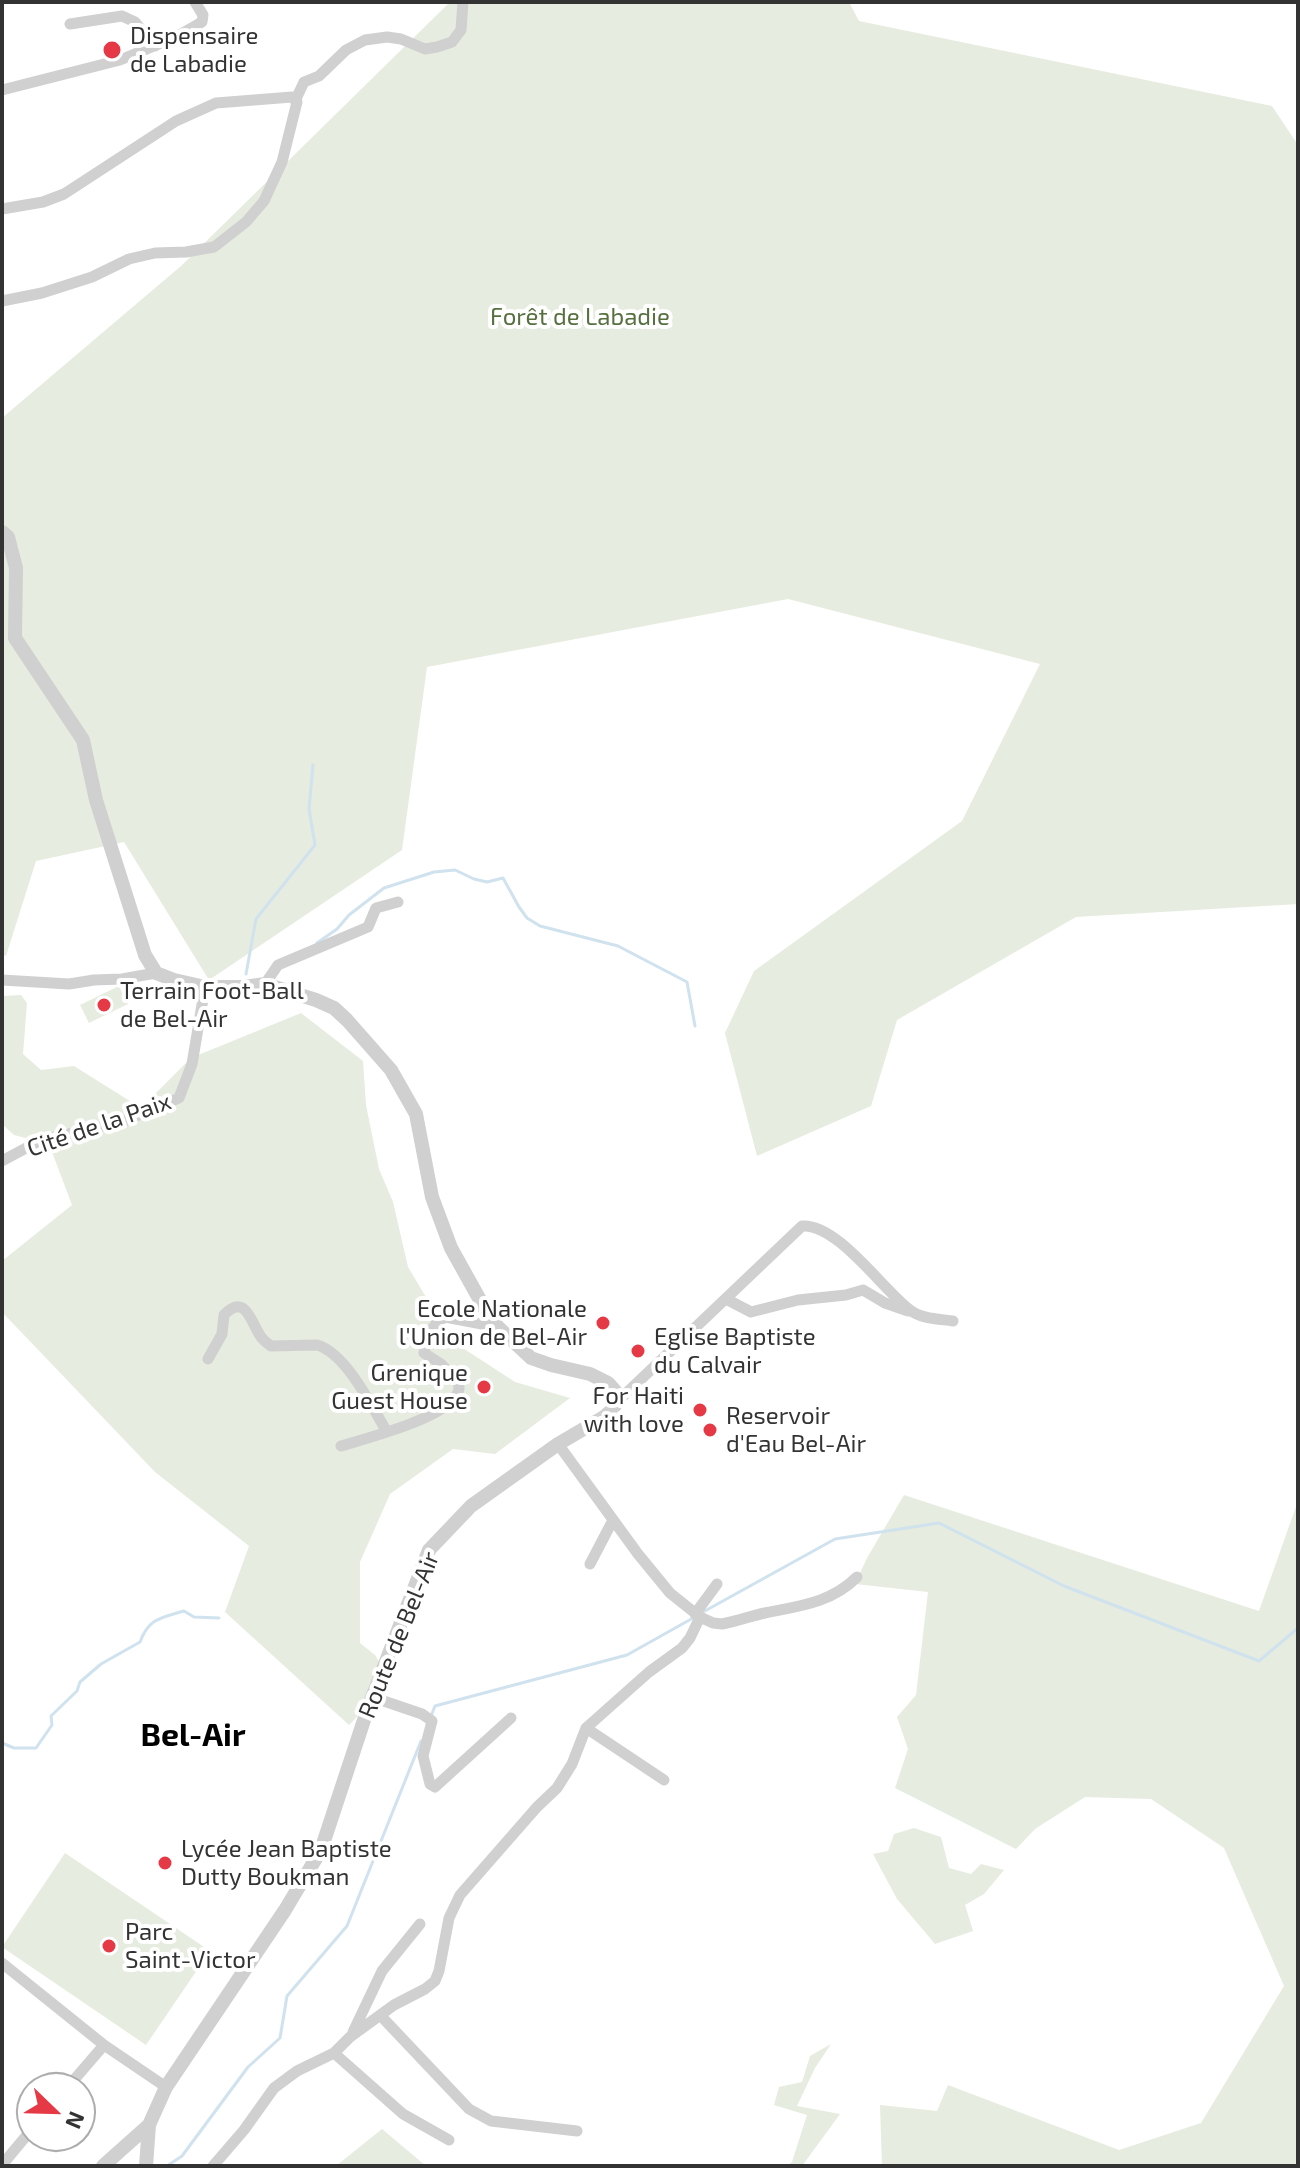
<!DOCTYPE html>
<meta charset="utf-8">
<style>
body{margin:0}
#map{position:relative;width:1300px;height:2168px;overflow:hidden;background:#fff;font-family:"Exo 2",sans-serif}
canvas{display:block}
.frame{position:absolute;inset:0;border:4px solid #333;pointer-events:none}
.north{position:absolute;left:16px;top:2072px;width:80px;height:80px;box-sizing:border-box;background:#fff;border:2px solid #adadad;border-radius:50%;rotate:113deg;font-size:22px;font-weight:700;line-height:32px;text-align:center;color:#333}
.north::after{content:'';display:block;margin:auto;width:28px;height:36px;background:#e63946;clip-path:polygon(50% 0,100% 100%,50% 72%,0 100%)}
</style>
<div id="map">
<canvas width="1300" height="2168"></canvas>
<div class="frame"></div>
<div class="north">N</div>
</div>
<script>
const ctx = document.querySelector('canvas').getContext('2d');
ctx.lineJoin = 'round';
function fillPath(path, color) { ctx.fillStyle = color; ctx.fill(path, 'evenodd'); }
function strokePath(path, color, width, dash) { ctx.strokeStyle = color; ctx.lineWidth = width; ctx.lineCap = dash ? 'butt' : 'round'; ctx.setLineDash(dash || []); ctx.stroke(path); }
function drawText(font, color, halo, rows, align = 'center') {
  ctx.font = font + ' "Exo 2",sans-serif'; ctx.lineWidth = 8; ctx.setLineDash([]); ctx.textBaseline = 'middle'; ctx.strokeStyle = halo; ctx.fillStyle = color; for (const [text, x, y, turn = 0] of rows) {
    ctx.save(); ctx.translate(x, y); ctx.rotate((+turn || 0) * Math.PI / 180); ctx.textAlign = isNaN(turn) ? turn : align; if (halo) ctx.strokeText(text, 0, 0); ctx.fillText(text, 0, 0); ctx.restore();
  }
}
const green = new Path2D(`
 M450,2H849L859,21L1272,106L1298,145V904L1076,917L897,1020L871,1106L757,1156L725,1033L754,971L962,821L1040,664L788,599L427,667L402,850L209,980L124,842L36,861L6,956L2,954V418L181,266Z
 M119,986L128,1004L89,1023L80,1005Z
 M21,995L27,1003L23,1054L41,1070L74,1066L141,1108L191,1058L301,1013L363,1061L366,1105L379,1169L393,1202L408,1267L452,1341L515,1382L570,1398L495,1454L453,1449L390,1494L360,1562V1643L375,1655L384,1670L380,1693L349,1725L225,1612L249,1546L155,1472L2,1312V1261L72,1205L49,1144L14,1135L2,1124V996Z
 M904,1495L1259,1611L1298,1501V2166H882L880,2105L937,2111L948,2085L1119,2150L1201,2123L1284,1986L1224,1848L1151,1799L1085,1797L1035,1829L1016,1849L895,1788L908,1749L897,1717L916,1695L928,1592L855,1584L867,1558Z
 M914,1828L941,1837L949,1868L971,1874L981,1864L1004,1870L984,1894L965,1905L973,1931L935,1944L897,1899L873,1854L888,1851L894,1834Z
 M65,1853L210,1951L146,2045L2,1947Z
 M831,2044L815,2068L797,2106L840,2114L802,2166H787L792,2162L807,2115L774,2105L779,2087L802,2082L810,2056Z
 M382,2129L426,2166H336Z`);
const stream = new Path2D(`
 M317,943L337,929L349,915L384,888L434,872L455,870L474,879L487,882L503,878L519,907L527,918L540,926L618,946L687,982L695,1026
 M246,974L256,919L315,845L309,809L313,765
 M703,1612L835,1539L939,1523L1064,1586L1259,1661L1298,1628
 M431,1716L435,1706L627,1655L693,1618
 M2,1743L14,1748H36L52,1725L51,1716L77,1691L80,1682L101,1664L140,1642C149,1618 161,1618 184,1611L194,1617L219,1618
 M167,2166L182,2156L248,2067L280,2038L287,1996L347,1926L421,1741`);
const minor = new Path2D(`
 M70,24L122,16L135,22L155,46
 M2,90L120,60L176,37L202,22L203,15L195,2
 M296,99L304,82L319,76L346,50L365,40L387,37L401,39L425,49L437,47L452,42L461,30L463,2
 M2,209L43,202L64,194L176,121L216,103L292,97L297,102L282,162L264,201L246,222L214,247L186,252L155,253L129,259L92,277L42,293L2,301
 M2,980L69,984L94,980L122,979L156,973
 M265,984L278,965L368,927L376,908L398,902
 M2,1161L41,1140L122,1122L179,1098L192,1064L205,987
 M726,1299L751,1312L798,1300L846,1295L863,1290L885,1303L908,1311
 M208,1359L222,1334L224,1315C246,1292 251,1323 261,1337C264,1341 267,1343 271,1346L317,1345C346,1353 372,1407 387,1432
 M617,1402L802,1226C837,1223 883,1290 910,1310C921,1319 940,1319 953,1321
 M558,1444L638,1554L670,1593L700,1617L713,1623L722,1624C737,1621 751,1616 765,1613C799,1606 831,1603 857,1577
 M341,1446C367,1438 446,1418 457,1394C460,1389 459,1387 458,1382L441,1364L424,1353L426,1338L437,1322L445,1317L498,1327
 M590,1564L613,1520
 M695,1614L717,1584
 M372,1697L422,1714L432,1721L423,1756L430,1784L435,1787L511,1718
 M586,1728L664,1780
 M2,1963L104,2045L166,2087
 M380,2015L469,2109L491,2121L577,2131
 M353,2032L382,1971L420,1924
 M334,2053L403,2114L449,2140
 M67,2088L104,2045
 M2,2165L32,2129
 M213,2166L244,2130L274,2088L297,2071L334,2053L350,2037L394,2005L425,1989L435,1981L439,1971L449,1918L460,1895L537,1807L557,1788L572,1764L586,1728L649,1672L682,1648L690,1638L700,1617`);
const tertiary = new Path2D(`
 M2,532L8,537L16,568L15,638L83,740L96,800L145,955L156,973L174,980L205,987H244L265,984L316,1000L334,1008L347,1020L391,1070L416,1114L432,1197L451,1248L485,1309L498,1327L531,1358L551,1365L590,1374L608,1383L616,1392L617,1402L612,1410L604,1417L558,1444L471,1506L429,1550L368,1708L321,1850L285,1910L166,2087L149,2125L146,2166
 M103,2166L149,2125`);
const markers = [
 [112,50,10,"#e63946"],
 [104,1005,8,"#e63946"],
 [603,1323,8,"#e63946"],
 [638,1351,8,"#e63946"],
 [484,1387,8,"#e63946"],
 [700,1410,8,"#e63946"],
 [710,1430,8,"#e63946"],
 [165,1863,8,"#e63946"],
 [109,1946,8,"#e63946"]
];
const poiNames = [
 ["Dispensaire",130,36],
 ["de Labadie",130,64],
 ["Terrain Foot-Ball",120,991],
 ["de Bel-Air",120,1019],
 ["Ecole Nationale",587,1309,"right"],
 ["l'Union de Bel-Air",587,1337,"right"],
 ["Eglise Baptiste",654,1337],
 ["du Calvair",654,1365],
 ["Grenique",468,1373,"right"],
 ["Guest House",468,1401,"right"],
 ["For Haiti",684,1396,"right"],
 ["with love",684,1424,"right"],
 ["Reservoir",726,1416],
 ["d'Eau Bel-Air",726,1444],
 ["Lycée Jean Baptiste",181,1849],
 ["Dutty Boukman",181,1877],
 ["Parc",125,1932],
 ["Saint-Victor",125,1960]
];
const parkNames = [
 ["Forêt de Labadie",580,317]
];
const streetNames = [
 ["Cité de la Paix",99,1125,-19],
 ["Route de Bel-Air",399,1635,-68]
];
const districtNames = [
 ["Bel-Air",193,1735]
];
fillPath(green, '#e6ecdf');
strokePath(stream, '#cfe2ee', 3);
strokePath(minor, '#d0d0d0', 11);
strokePath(tertiary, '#d0d0d0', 14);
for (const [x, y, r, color] of markers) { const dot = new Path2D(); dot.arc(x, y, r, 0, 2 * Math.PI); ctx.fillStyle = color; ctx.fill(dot); strokePath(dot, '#fff', 3); }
drawText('24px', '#333', '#fff', poiNames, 'left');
drawText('24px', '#56703f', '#fff', parkNames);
drawText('24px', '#333', '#fff', streetNames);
drawText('bold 32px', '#000', '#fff', districtNames);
</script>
